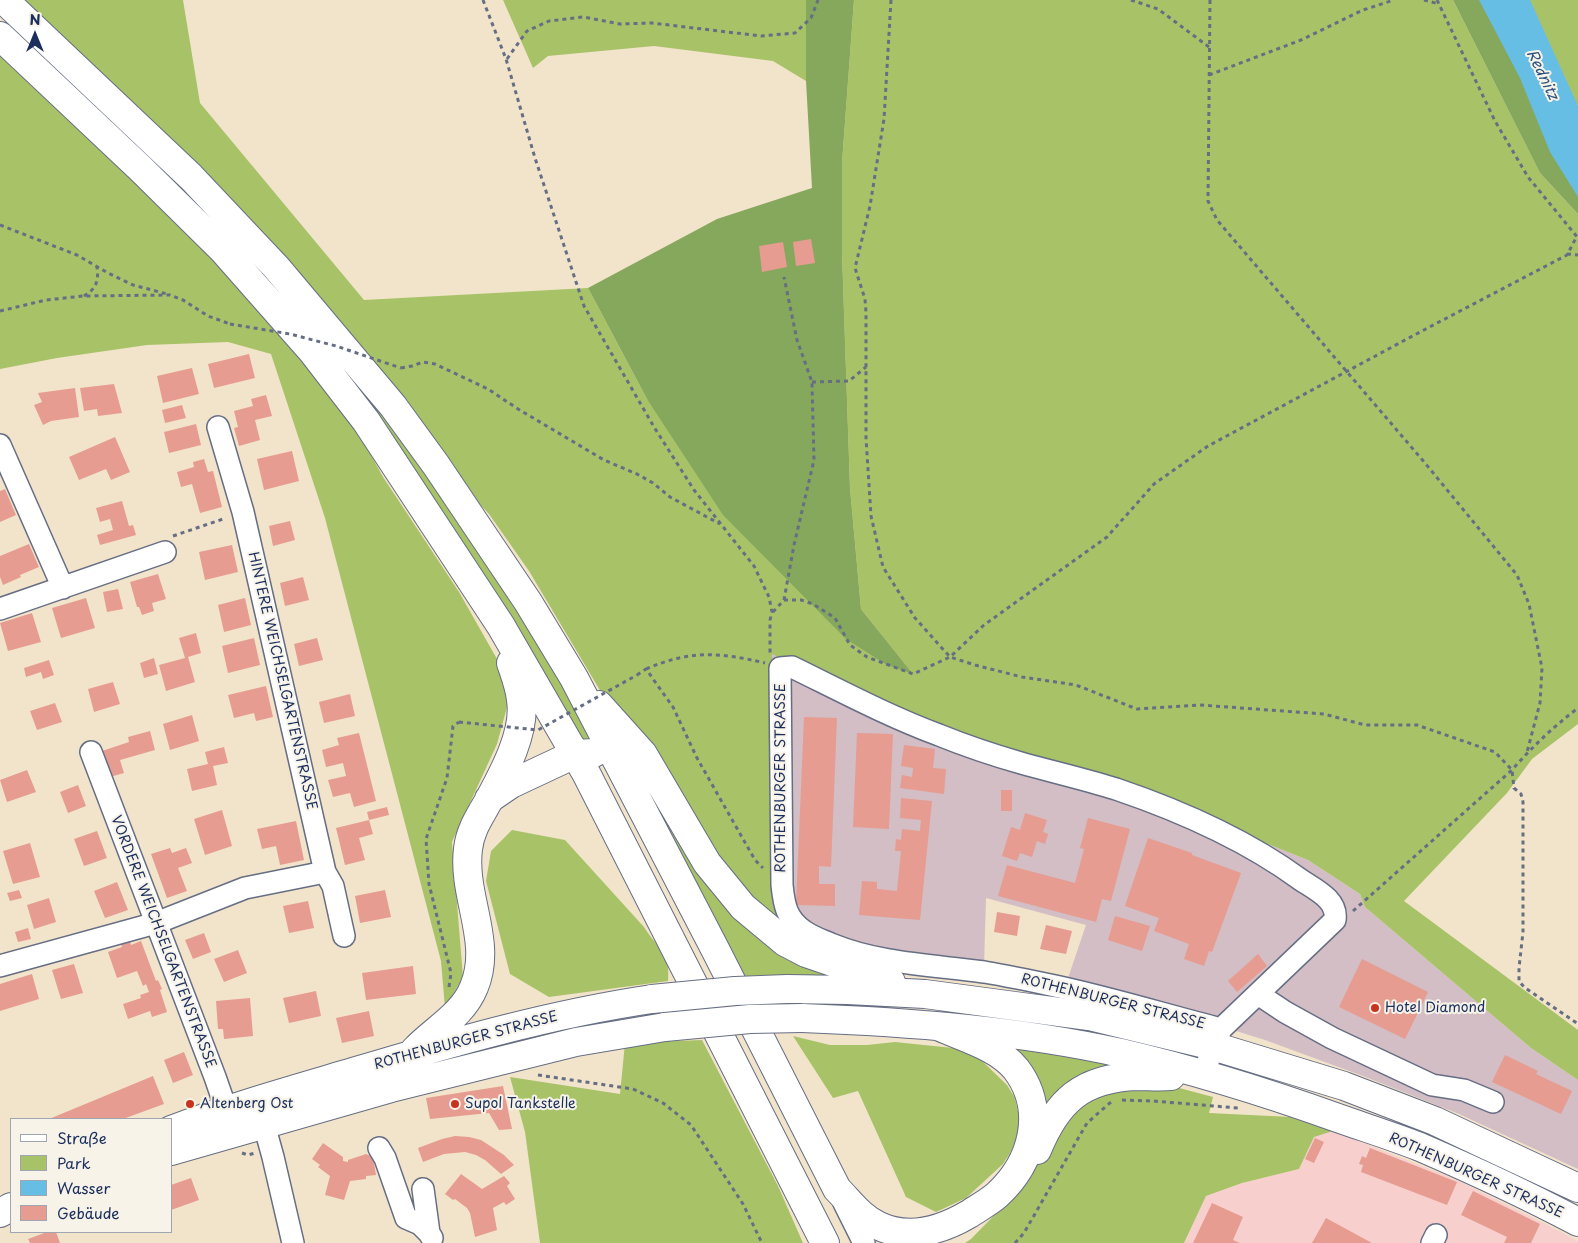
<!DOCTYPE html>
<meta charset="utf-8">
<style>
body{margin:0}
#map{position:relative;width:1578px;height:1243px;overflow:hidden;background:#f2e4ca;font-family:"Playpen Sans",sans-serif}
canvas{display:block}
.legend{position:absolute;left:10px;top:1118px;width:162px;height:115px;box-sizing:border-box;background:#f7f3e8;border:1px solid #9fa5b1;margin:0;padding:6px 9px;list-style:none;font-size:15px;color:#1b2f5e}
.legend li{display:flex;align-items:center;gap:10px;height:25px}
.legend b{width:25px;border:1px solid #9fa5b1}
.north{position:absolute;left:10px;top:10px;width:50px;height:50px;-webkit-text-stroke:4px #f7f3e8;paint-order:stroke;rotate:0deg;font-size:14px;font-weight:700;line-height:20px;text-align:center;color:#1b2f5e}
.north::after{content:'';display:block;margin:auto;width:18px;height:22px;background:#1b2f5e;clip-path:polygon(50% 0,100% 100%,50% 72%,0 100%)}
</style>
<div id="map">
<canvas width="1578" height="1243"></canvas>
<ul class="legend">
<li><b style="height:6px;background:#fff"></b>Straße</li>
<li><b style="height:14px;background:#a8c268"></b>Park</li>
<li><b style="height:14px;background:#67bee4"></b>Wasser</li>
<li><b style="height:14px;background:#e69c91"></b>Gebäude</li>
</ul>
<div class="north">N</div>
</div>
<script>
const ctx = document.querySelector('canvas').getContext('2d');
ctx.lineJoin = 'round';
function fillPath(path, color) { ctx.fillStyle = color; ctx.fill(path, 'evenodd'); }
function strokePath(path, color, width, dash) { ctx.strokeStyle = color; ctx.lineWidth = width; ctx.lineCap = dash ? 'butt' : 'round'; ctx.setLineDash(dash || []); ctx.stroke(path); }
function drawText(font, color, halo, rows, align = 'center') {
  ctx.font = font + ' "Playpen Sans",sans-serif'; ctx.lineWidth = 4; ctx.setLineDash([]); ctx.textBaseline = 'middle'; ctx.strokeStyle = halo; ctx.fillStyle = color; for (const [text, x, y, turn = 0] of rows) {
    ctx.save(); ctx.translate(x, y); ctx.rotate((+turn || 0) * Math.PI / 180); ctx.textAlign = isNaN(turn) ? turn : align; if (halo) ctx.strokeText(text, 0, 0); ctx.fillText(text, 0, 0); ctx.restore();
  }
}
const built = new Path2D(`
 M1333,1131L1455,1179L1540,1221L1578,1241V1243H1184L1206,1196L1242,1183L1299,1169L1314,1137Z`);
const industrial = new Path2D(`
 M772,653L872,699L1215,823L1308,860L1360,894L1365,907L1531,1048L1578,1080V1169L1459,1114L1363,1076L1265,1040L1111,992L1067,981L1086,925L986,898L984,966L846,942L776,908Z`);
const green = new Path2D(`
 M17,0H183L200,103L364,300L588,288L647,399L912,673L861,609L850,488L842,253V163L854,0H1453L1540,173L1578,214V724L1532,759L1507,793L1404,901L1578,1030V1080L1531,1048L1365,907L1360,894L1308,860L1215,823L872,699L772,654L776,908L784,921L762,916L604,697L529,571L489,514Z
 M503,0H806V81L773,61L654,46L548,56L533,68Z
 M1530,0H1578V106Z
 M19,25L188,187L365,386L490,563L595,738L584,747L437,505L12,33Z
 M0,49L249,293L350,417L383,477L459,592L497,659L510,696L497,744L452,842L463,977L445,1008L441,961L325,518L271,354L228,342L147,345L57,358L0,369Z
 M626,752L701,864L856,978H782L780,975L743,976Z
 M512,830L565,840L644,927C657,948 671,953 668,981L549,997L510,974L486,881L491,851Z
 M793,1036L830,1045H867L895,1042L953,1048L980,1059L1007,1085L1015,1098L1020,1121L1016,1140L1010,1153L1003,1164L966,1198L936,1212L906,1197L858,1091L833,1098Z
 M702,1040L778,1186L803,1243H540L525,1132L510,1077L620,1094L625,1043Z
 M1003,1046L1124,1066L1048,1110Z
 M1153,1081L1213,1097L1209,1113L1291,1117L1333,1131L1314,1137L1299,1169L1242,1183L1206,1196L1184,1243H965L971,1239L1019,1190L1078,1099Z`);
const forest = new Path2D(`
 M806,0H854L842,163V253L850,488L861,609L913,674L887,665L846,639L723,515L647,399L588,288L717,219L812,188L806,81Z
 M1453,0H1530L1578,106V214L1540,173Z`);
const water = new Path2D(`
 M1479,0H1530L1578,106V197L1550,152L1520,78Z`);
const building = new Path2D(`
 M811,239L815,263L796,266L793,242Z
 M783,242L787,267L762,272L759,246Z
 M249,354L255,378L214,388L208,364Z
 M192,368L199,394L163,403L157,376Z
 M114,384L122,413L98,416L97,409L84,411L80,388Z
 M75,388L79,417L51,421L43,425L34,405L42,402L38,393Z
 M266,395L272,416L255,420L260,440L239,446L234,428L238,427L234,411L253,406L251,399Z
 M182,405L186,418L165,423L162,410Z
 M196,424L201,445L169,453L164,432Z
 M115,437L130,472L111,480L106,469L79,480L69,457Z
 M292,451L299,481L264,490L257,459Z
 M204,459L208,472L213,471L222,507L200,513L192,484L181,487L177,472L194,467L193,462Z
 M5,489L16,515L0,522V491Z
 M122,501L129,526L133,525L136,535L100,545L97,535L113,530L110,519L100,522L96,508Z
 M290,521L295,540L273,546L269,526Z
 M29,544L39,567L20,575L21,577L3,585L0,577V556Z
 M232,545L238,572L205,580L199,552Z
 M158,574L166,599L152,603L154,611L142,615L139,607H137L130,582Z
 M303,577L309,600L285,606L280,583Z
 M118,589L123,609L107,612L103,592Z
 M86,598L95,628L61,638L52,608Z
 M245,598L251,625L224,632L218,605Z
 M32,613L41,642L8,651L0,623Z
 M196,633L201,653L188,657L195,682L166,691L159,665L185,658L179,638Z
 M254,638L260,665L228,673L222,646Z
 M317,638L323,660L299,666L294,644Z
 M154,658L158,674L144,678L140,663Z
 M49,660L54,675L43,679L41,672L26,677L24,668Z
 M113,682L120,704L94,712L88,689Z
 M266,686L273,717L256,721L254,713L234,718L228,695Z
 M350,694L355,716L324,723L319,702Z
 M55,703L62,722L37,730L30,711Z
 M192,715L199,741L170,750L163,724Z
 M804,717L837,718L831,867L819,866V884H835V906L796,905Z
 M150,731L155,750L120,760L124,773L110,777L102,751L129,742L128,737Z
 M359,733L376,801L354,807L350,793L333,797L328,780L346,776L343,763L326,767L322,750L339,745L337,738Z
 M857,733L893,734L889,829L853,827Z
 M904,745L935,749L933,768L946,769L944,794L900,788L902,775L912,777L913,768L901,766Z
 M224,747L228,763L213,766L217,785L192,791L187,769L208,764L205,752Z
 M27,770L36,792L7,802L0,780Z
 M78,785L86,806L68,813L60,792Z
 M1001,790H1012V811H1001Z
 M901,798L932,801L920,920L859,915L862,881L877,882V889L897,891L901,851H895L896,839L901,840L902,829L920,831L921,820L900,818Z
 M387,807L389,815L369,820L367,812Z
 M222,810L232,846L205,855L194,819Z
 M1025,813L1047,820L1043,832L1048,834L1045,844L1037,841L1032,857L1020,853L1017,861L1002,856L1011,827L1020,830Z
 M1088,818L1130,829L1111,901L1102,899L1096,922L998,896L1007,865L1075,883L1084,849L1080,848Z
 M369,820L373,834L359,838L365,860L345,865L336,828Z
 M296,821L304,860L280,865L276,846L262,849L257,829Z
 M97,831L107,858L84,866L74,839Z
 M1148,838L1192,853V855L1241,873L1212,952L1209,951L1204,966L1184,959L1189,944L1154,931L1159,918L1125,906Z
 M30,843L40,877L13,884L3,851Z
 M170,848L172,853L186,848L192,863L178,868L187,891L167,898L151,854Z
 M117,882L128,910L105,918L94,891Z
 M19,890L22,898L10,901L7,893Z
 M385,890L391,917L360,923L355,896Z
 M49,898L56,922L34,929L27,905Z
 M308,901L314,928L289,933L283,906Z
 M997,912L1020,916L1017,936L994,932Z
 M1115,916L1150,926L1142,951L1108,940Z
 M1046,925L1072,931L1066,954L1040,949Z
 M28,928L31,939L18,942L15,932Z
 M204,933L211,952L193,959L185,940Z
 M130,941L131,945L141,941L156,981L158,980L162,989L160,990L167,1012L152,1017L150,1011L128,1019L123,1004L141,998L140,995L149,992L146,984L143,986L137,971L117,978L108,952L122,947L121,944Z
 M238,950L247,973L224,982L214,959Z
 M1258,954L1267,966L1237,992L1228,981Z
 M1362,959L1428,992L1405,1039L1339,1007Z
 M74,964L83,993L61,999L52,970Z
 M413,966L416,994L366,1000L362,973Z
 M32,974L39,999L0,1011V984Z
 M316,991L321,1016L289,1023L283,998Z
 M250,998L253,1036L224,1039L223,1029H218L216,1001Z
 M369,1011L374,1036L342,1043L336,1018Z
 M184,1052L193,1075L173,1083L164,1060Z
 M1505,1055L1538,1071L1536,1074L1572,1091L1561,1114L1492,1082Z
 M153,1076L164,1104L123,1119H49Z
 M503,1086L512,1129L499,1130L489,1113L430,1119L426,1098Z
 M455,1136L469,1137L481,1140L504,1155L514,1165L501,1174L485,1160L476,1155L465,1152L444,1154L423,1162L418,1148L442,1139Z
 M1315,1138L1324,1142L1314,1163L1305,1159Z
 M323,1143L343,1157V1161L348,1162V1160L366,1154L373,1157L376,1175L366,1176V1179L350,1181L344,1200L325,1195L330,1176L318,1167L320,1165L312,1159Z
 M1370,1148L1457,1182L1447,1205L1361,1172L1363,1165L1359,1164L1362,1156L1366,1158Z
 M461,1174L482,1189L504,1176L510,1183L507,1186L515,1199L506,1205L504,1202L493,1208L497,1230L475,1237L470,1213L467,1208L455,1199L453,1200L445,1194Z
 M191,1178L199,1200L171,1210V1185Z
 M1473,1191L1540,1224L1531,1243H1504L1507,1237L1461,1215Z
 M1212,1203L1243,1217L1233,1240L1240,1243H1193Z
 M1326,1218L1372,1243H1312Z
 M47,1232H56L60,1243H30L28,1239Z`);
const path = new Path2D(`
 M483,0L506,59L535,158L584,306L654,427L694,490L754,566L769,597L772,612L770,620V654
 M891,0L884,119L870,206L855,268L865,299L866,312V438L871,516L883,567L915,618L950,657L975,665L1022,677L1076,685L1137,709L1200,705L1324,714L1365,725H1417L1495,752L1512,770L1514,788L1521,794L1523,802V932L1519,968V981L1524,987L1578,1024
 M1131,0L1158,9L1209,47
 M1210,0L1208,201L1217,220L1425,463L1517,575L1529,604L1542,668L1540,703L1527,752
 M1424,0L1439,4
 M1437,0L1495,121L1528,177L1578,238
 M507,59L527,31L549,21L583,17L620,24L652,23L761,36L795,33L811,18L818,0
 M1209,75L1301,40L1363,10L1394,0
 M0,225L77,255L108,273L133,285L167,294
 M1567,254L1578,255
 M84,296C96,289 99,281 97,267
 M0,311L46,300L83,296L170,295L183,300L208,316L230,324
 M401,368L412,366L423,362L435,364L488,389L518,409L604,460L637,474L653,483L670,497L720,524
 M812,382L849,381L866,367
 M173,536L226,518
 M784,600H801L813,604L835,618L850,645L867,657L913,674L950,657L984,625L1107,537L1154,484L1208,446L1420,332L1567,255L1577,236
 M773,612L784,600L794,545L814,460L812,382L797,340L784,277
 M646,669C690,650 719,652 765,663
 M637,675L646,669L673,707L697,758L755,860L763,868
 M1353,911L1512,770C1532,747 1553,727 1578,708
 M449,987L451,973L429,884L426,839L447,778L453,726L459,722
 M538,1075L633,1089L663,1103L691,1125L743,1204L762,1243
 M1122,1100L1153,1101L1238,1108
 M242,1153L248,1155L255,1153
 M1015,1243L1024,1233L1087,1123L1111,1102`);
const minor = new Path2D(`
 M218,427L243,512L325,872L333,886L344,936
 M0,445L63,588
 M0,609L165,552
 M91,752L215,1077L231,1123
 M0,966L156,923L245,888L325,872
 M1258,994L1285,1012L1332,1038L1432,1085L1464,1090L1493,1102
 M1203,1074L1221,1029L1335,920C1338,900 1316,890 1301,880C1245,839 1181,811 1116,789C1084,779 1053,772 1021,763C993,755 966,746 939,735C888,716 841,691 792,667L780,668L782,885C784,904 786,919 804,931C812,937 822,940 831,944C880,964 933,965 984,972C1008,976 1032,981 1055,986C1111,998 1166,1015 1221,1029
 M260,1110L273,1157L293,1243
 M379,1148L385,1158L406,1218L420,1224L429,1233
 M423,1189L429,1233L432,1238
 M844,1203L864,1243
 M1432,1243L1436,1235`);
const major = new Path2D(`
 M4,0L191,177L276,267L393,406L436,465L528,602L574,678L715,949L837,1189C850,1202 861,1218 879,1226C909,1240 942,1230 969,1214C978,1208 989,1202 997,1195C1033,1162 1047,1110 1016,1069C998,1047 965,1038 940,1027
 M0,36L141,169L223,250L312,351L366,421L501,626L586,773L825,1243
 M599,705L643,754L707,863L743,907L785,942L806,953L891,982
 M489,799L511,784L575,754L594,753
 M787,989L848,990L925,994L1089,1016L1213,1046L1344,1086L1435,1121L1578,1188
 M802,1018C908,1022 1017,1030 1121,1053C1194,1070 1265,1092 1335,1117C1363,1127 1392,1136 1420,1147C1473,1170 1527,1195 1578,1222
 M415,1050C435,1029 463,1015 474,987C493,942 462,896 468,849C470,830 480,816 489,800C504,772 526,732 521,700C520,688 515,675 511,663
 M171,1130C231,1107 292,1090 353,1072C450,1043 550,1014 652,999
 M1037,1150C1057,1101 1082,1078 1137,1076C1148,1076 1160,1077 1171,1076
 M171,1151L391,1088L576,1042L665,1027
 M0,1213L11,1207`);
const pathBridge = new Path2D(`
 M230,324L290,334L336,346L401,368
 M459,722L538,730L637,675`);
const majorBridge = new Path2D(`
 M652,999L735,991L787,989
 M665,1027L750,1019L802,1018`);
const markers = [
 [1375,1008,5,"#c8321e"],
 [190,1104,5,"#c8321e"],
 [455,1104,5,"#c8321e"]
];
const streetNames = [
 ["HINTERE WEICHSELGARTENSTRASSE",282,681,77],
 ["ROTHENBURGER STRASSE",781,778,-90],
 ["VORDERE WEICHSELGARTENSTRASSE",163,942,69],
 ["ROTHENBURGER STRASSE",1113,1002,14],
 ["ROTHENBURGER STRASSE",466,1041,-15],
 ["ROTHENBURGER STRASSE",1476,1176,24]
];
const poiNames = [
 ["Hotel Diamond",1385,1008],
 ["Altenberg Ost",200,1104],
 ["Supol Tankstelle",465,1104]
];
const waterNames = [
 ["Rednitz",1542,75,64]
];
fillPath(built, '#f7d0ce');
fillPath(industrial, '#d2bec4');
fillPath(green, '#a8c268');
fillPath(forest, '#86a85c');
fillPath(water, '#67bee4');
fillPath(building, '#e69c91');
strokePath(minor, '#666e84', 24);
strokePath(major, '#666e84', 30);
strokePath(path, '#666e84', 3, [4, 4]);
strokePath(minor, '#fff', 21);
strokePath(major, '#fff', 28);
strokePath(majorBridge, '#666e84', 30, []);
strokePath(pathBridge, '#666e84', 3, [4, 4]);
strokePath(majorBridge, '#fff', 28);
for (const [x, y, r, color] of markers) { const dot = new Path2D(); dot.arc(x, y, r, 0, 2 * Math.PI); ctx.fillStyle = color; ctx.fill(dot); strokePath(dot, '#f7f3e8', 2); }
drawText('14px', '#1b2f5e', '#f7f3e8', streetNames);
drawText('14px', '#1b2f5e', '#f7f3e8', poiNames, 'left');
drawText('italic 15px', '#2e5380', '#f7f3e8', waterNames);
</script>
